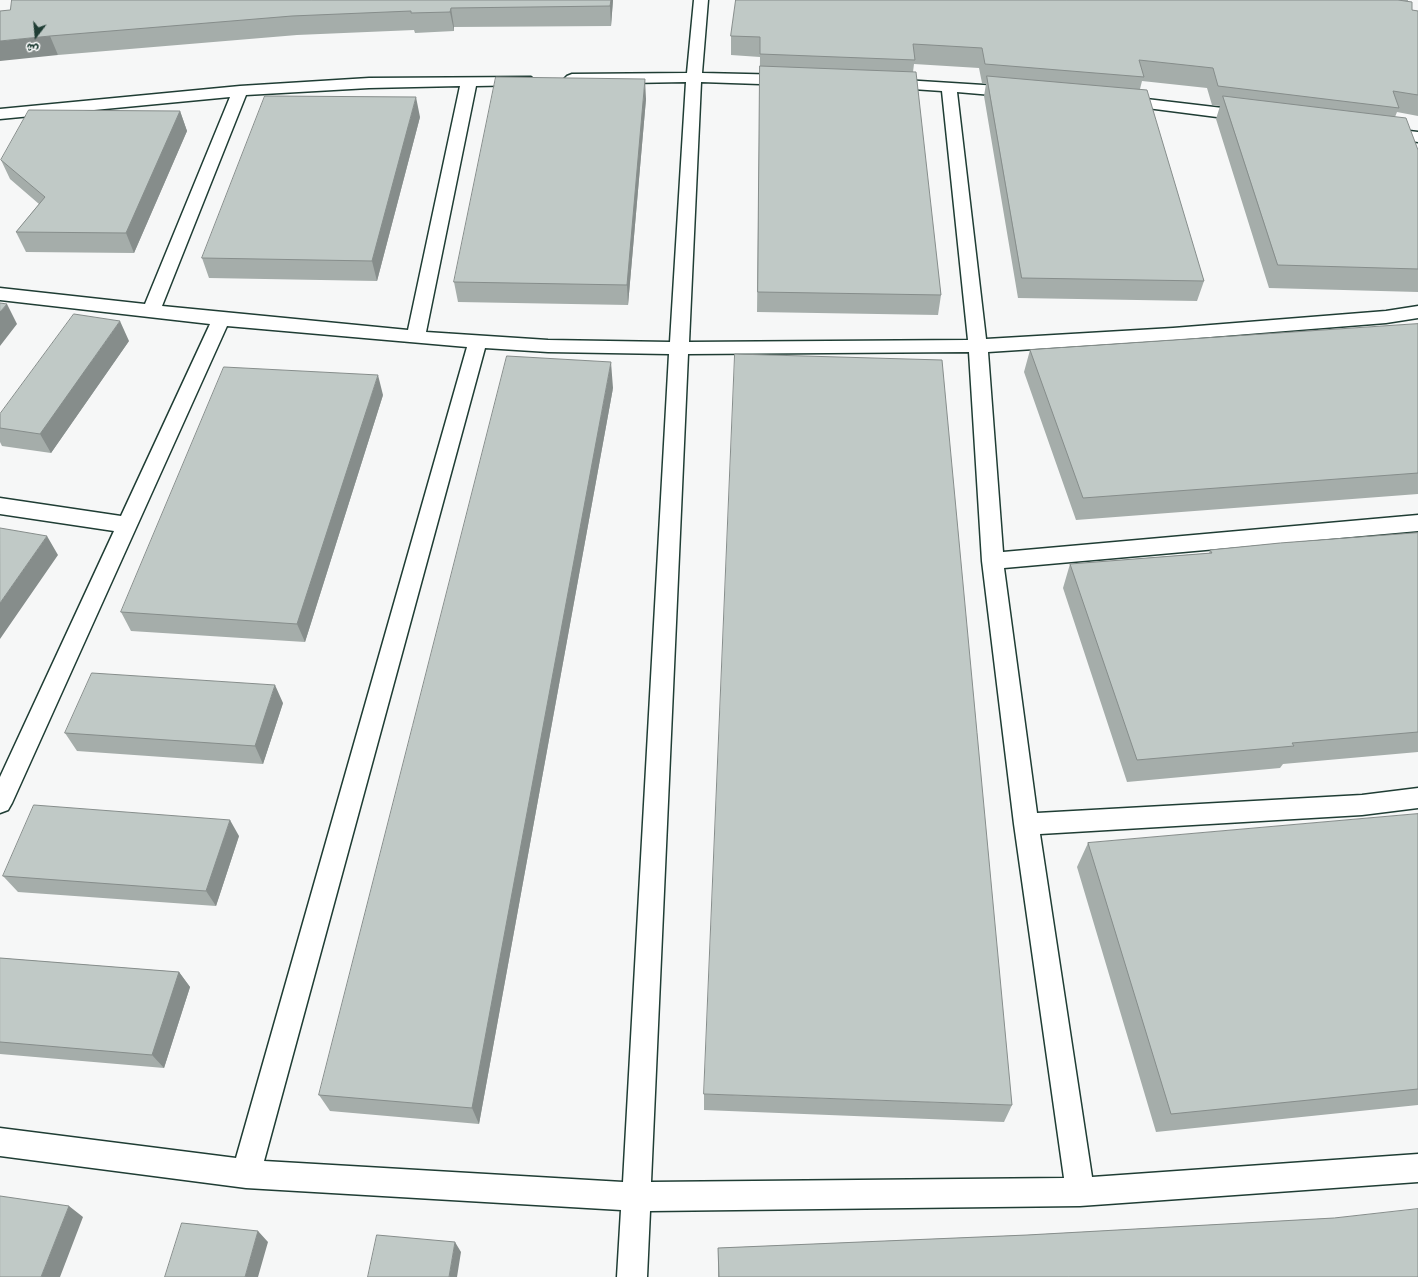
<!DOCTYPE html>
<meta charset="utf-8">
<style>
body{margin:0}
#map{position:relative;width:1418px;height:1277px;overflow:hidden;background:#f6f7f7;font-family:Sriracha,"Playpen Sans Arabic",sans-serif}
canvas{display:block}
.north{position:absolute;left:16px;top:16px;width:40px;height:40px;-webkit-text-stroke:3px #fff;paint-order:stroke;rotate:196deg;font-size:11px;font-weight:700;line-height:16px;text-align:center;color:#1f3d34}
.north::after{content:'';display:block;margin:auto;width:14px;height:18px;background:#1f3d34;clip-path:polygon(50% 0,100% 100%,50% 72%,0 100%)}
</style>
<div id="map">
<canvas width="1418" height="1277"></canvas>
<div class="north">ش</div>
</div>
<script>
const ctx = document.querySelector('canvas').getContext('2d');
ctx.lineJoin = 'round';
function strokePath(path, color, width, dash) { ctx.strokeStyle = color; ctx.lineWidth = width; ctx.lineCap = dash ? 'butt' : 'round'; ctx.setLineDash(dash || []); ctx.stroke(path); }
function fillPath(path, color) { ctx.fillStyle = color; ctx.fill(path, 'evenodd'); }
const minor = new Path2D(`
 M694,0H708L702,73L790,75L795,77L798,80L795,83L790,85L701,82L689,342L968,340L942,91L883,87L880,84L883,81L888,79L1015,87L1020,89L1023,92L1020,95L1015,97L957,92L986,339L1173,328L1386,311L1418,306V318L1386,323L1173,340L988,352L1003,552L1418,515V531L1004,568L1037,813L1362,795L1418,788V808L1362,815L1040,834L1092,1177L1418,1154V1182L1080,1206L650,1211L647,1277H617L621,1210L246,1188L0,1156V1128L236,1158L467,347L227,326L12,803L8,810L0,813V777L114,531L0,514V498L121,516L210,324L0,300V288L145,304L230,97L0,119V109L240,86L369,78L531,77L534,80L531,83L526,85L476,86L426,332L548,340L670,342L686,82L572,84L567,82L564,79L567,76L572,74L687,73ZM460,86L408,330L162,306L246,95L369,88ZM485,348L548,352L669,354L623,1182L264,1161ZM969,352L982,561L1014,824L1064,1178L651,1182L688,354Z
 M1121,96L1248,111L1254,113L1256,116L1254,119L1248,121L1116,104L1113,101L1116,98Z
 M1384,128L1418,132V142L1378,136L1376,133L1378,130Z`);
const wall = new Path2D(`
 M613,0L611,26L454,27V31L415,33L414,30L297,35L58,55L0,11Z
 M736,0H1408V1L1412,10L1418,11V116L1397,112L1395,117L1418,150V292L1269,288L1216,119L1220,106L1212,105L1207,88L1142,81L1140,89L1204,281L1197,301L1018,298L984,96L986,84L982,83L979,68L914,64L913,72L941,295L938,315L757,312L760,57L731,55V36Z
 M646,99L628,305L458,302L454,282Z
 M180,111L187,131L134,253L26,252L16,232L39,204L10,179L1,160Z
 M420,117L377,281L209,278L202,258Z
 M1418,324V494L1076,520L1024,372L1030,350Z
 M129,341L51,453L2,446L0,442V414Z
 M613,388L479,1124L330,1111L319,1095Z
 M383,395L305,642L131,631L121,612Z
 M1418,533V752L1283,764L1280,768L1127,782L1063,588L1070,564L1209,553L1210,550Z
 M283,703L263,764L77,751L65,733Z
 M1418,814V1105L1156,1132L1077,867L1088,843Z
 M239,836L216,906L18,892L3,876Z
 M0,958L179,972L190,987L164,1068L0,1054Z
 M704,1094L1012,1105L1004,1122L704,1110Z
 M1334,1218L1418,1277H718V1248L1027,1235Z`);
const shadedWall = new Path2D(`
 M611,0H613L611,26L610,6Z
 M451,8L454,27V31L450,12Z
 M50,36L58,55L0,61V41Z
 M645,79L646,99L628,305L627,285Z
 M416,97L420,117L377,281L372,261Z
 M180,111L187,131L134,253L126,233Z
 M7,304L17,324L0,346V312Z
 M120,321L129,341L51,453L40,434Z
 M611,362L613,388L479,1124L472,1108Z
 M378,375L383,395L305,642L297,624Z
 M47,536L58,555L0,639V603Z
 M275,685L283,703L263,764L255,746Z
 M230,820L239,836L216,906L206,891Z
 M179,972L190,987L164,1068L152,1055Z
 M69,1206L83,1217L60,1277H41Z
 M258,1231L268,1242L258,1277H245Z
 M455,1242L461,1252L457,1277H449Z`);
const building = new Path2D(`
 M12,0H611L610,6L451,8L450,12L411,13V11L292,16L50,36L0,41V11L10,10Z
 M736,0H1398L1412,2V10L1418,11V95L1393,91L1399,108L1218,86L1213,68L1139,60L1144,77L985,64L982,48L913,44L915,60L760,54V37L731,36Z
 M760,66L916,72L941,295L758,292Z
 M987,76L1147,90L1204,281L1022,278Z
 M496,77L645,79L627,285L454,282Z
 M265,96L416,97L372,261L202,258Z
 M1223,96L1406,118L1418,150V269L1278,265Z
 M29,110L180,111L126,233L16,232L45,197L1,160Z
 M0,303L7,304L0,312Z
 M74,314L120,321L40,434L0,428V414Z
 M1418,324V473L1083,498L1030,350Z
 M735,354L942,360L1012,1105L704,1094Z
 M507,356L611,362L472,1108L319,1095Z
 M224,367L378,375L297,624L121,612Z
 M0,528L47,536L0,603Z
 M1418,533V732L1292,743L1294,746L1137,760L1070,564L1212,553L1210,550L1280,543Z
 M92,673L275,685L255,746L65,733Z
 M34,805L230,820L206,891L3,876Z
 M1418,814V1089L1171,1114L1088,843Z
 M0,958L179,972L152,1055L0,1042Z
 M0,1196L69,1206L41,1277H0Z
 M1418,1209V1277H719L718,1248L1027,1235L1334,1218Z
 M182,1223L258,1231L245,1277H165Z
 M377,1235L455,1242L449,1277H368Z`);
strokePath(minor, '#1f3d34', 3);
fillPath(minor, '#fff');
fillPath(wall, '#a5adaa');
fillPath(shadedWall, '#868d8b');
fillPath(building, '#c0c9c6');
strokePath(building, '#868d8b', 1);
</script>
